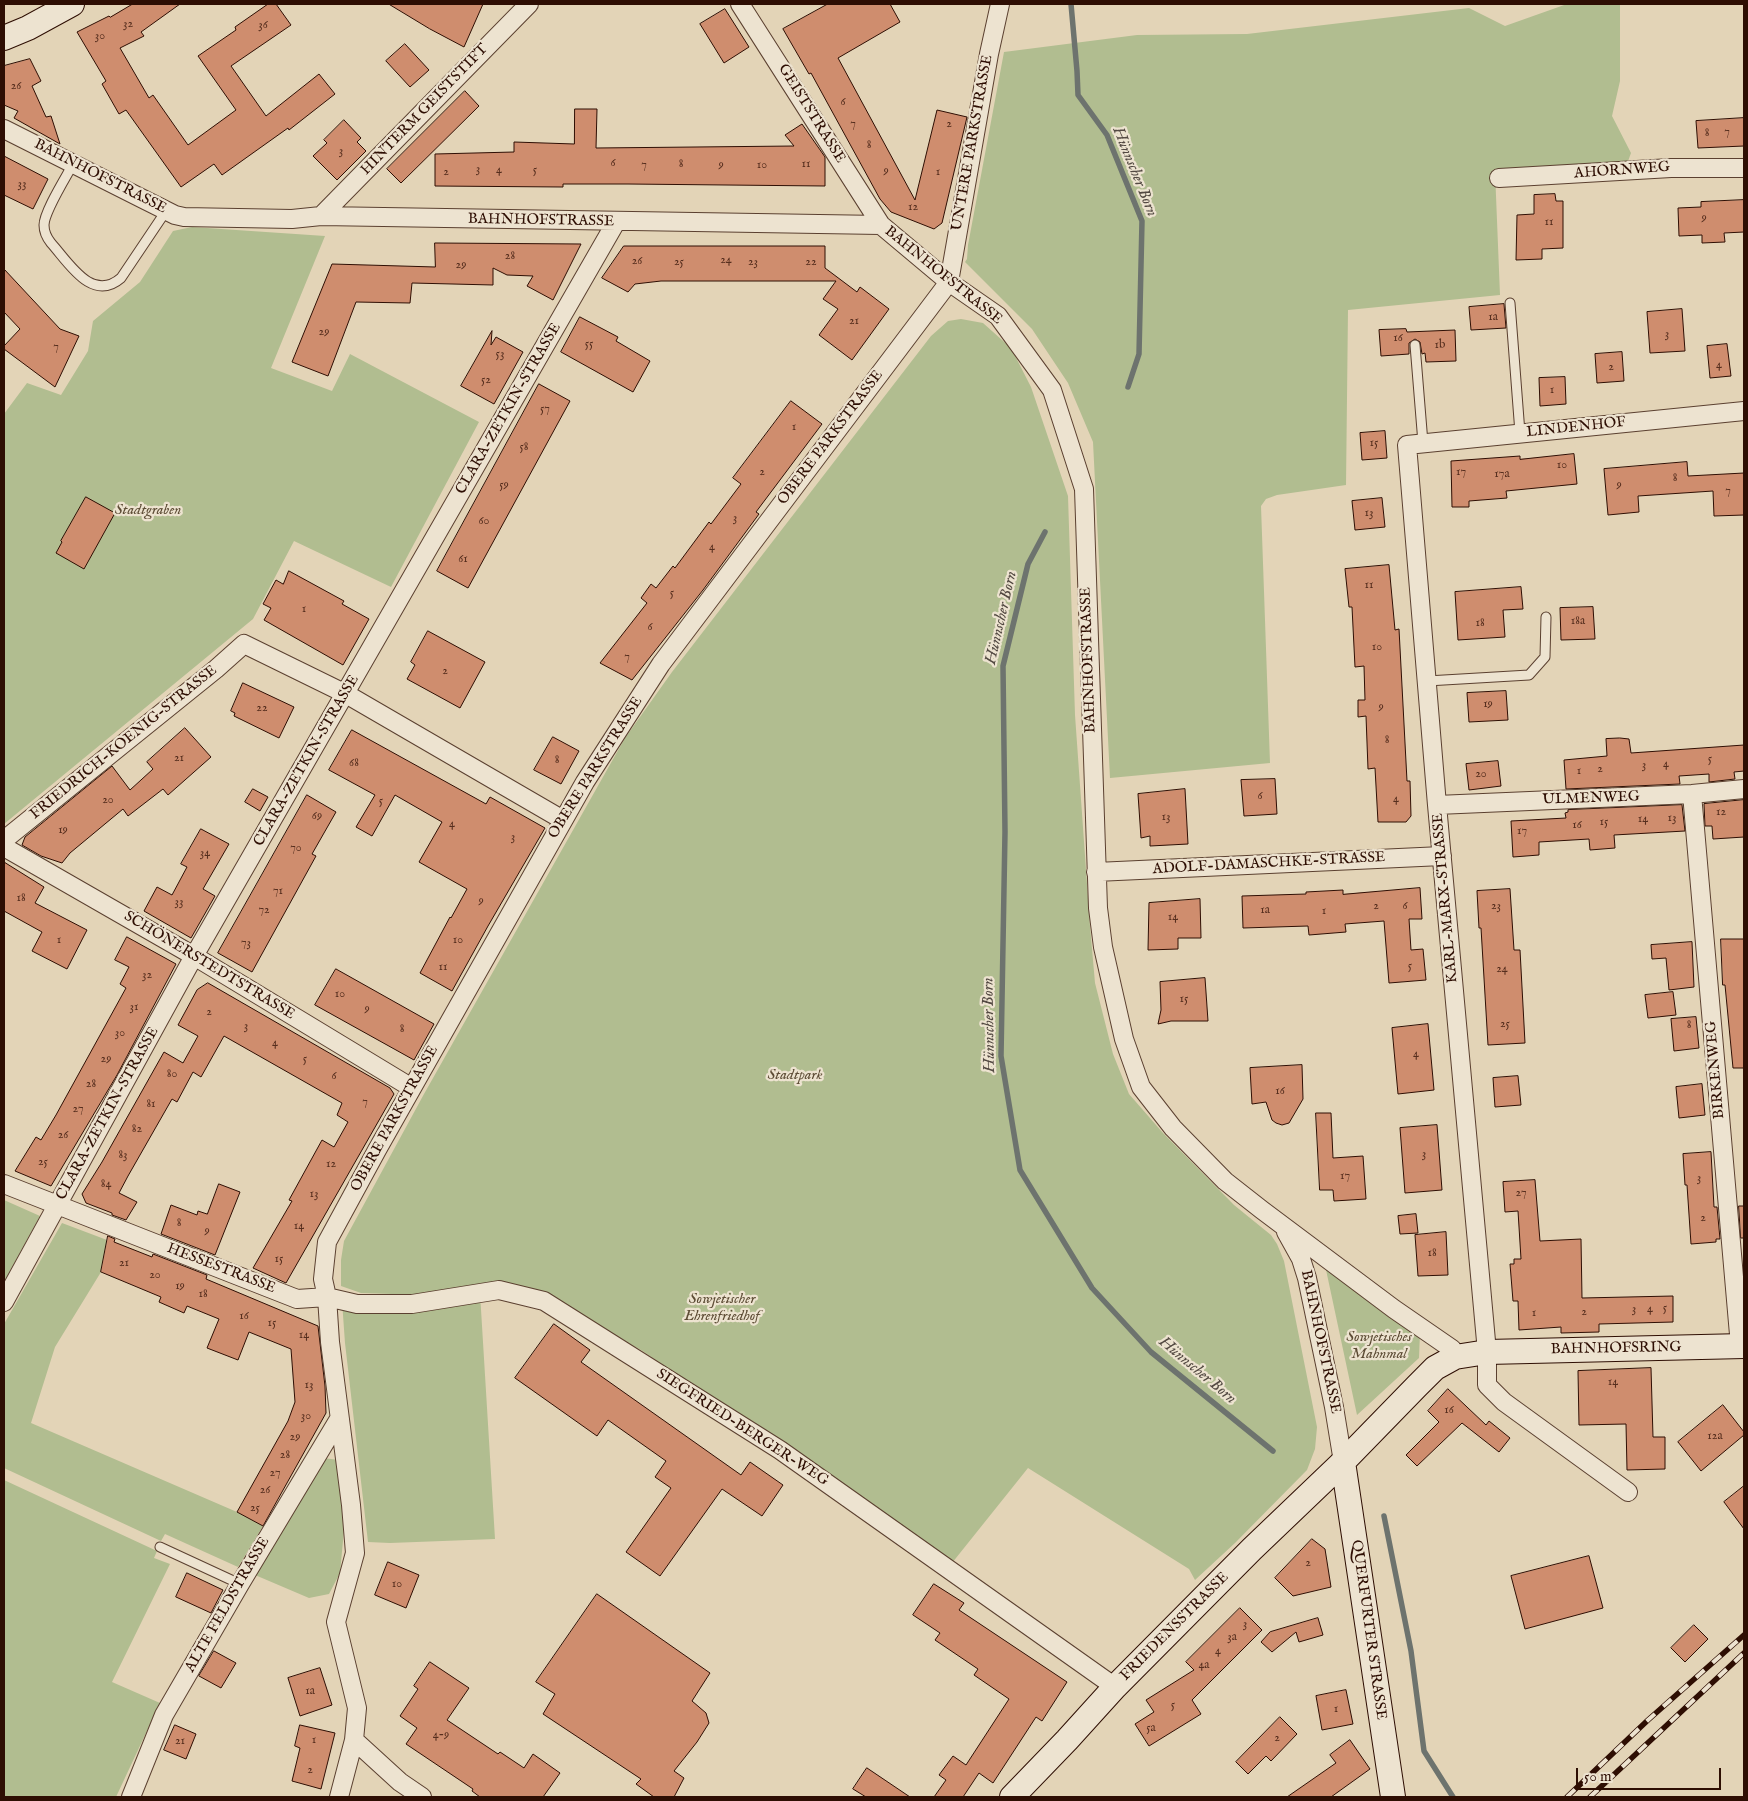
<!DOCTYPE html>
<meta charset="utf-8">
<style>
body{margin:0}
#map{position:relative;width:1748px;height:1801px;overflow:hidden;background:#e3d4b7;font-family:"IM FELL English",serif}
canvas{display:block}
.frame{position:absolute;inset:0;border:5px solid #2e0e03;pointer-events:none}
.scale{position:absolute;left:1576px;top:1768px;width:145px;height:22px;box-sizing:border-box;border:2px solid #2e0e03;border-top:0;padding-left:6px;font-size:15px;line-height:18px;white-space:nowrap;color:#2e0e03;-webkit-text-stroke:4px #ede3d0;paint-order:stroke}
</style>
<div id="map">
<canvas width="1748" height="1801"></canvas>
<div class="frame"></div>
<div class="scale">50 m</div>
</div>
<script>
const ctx = document.querySelector('canvas').getContext('2d');
ctx.lineJoin = 'round';
function fillPath(path, color) { ctx.fillStyle = color; ctx.fill(path, 'evenodd'); }
function strokePath(path, color, width, dash) { ctx.strokeStyle = color; ctx.lineWidth = width; ctx.lineCap = dash ? 'butt' : 'round'; ctx.setLineDash(dash || []); ctx.stroke(path); }
function drawText(font, color, halo, rows, align = 'center') {
  ctx.font = font + ' "IM FELL English",serif'; ctx.lineWidth = 4.5; ctx.setLineDash([]); ctx.textBaseline = 'middle'; ctx.strokeStyle = halo; ctx.fillStyle = color; for (const [text, x, y, turn = 0] of rows) {
    ctx.save(); ctx.translate(x, y); ctx.rotate((+turn || 0) * Math.PI / 180); ctx.textAlign = isNaN(turn) ? turn : align; if (halo) ctx.strokeText(text, 0, 0); ctx.fillText(text, 0, 0); ctx.restore();
  }
}
const green = new Path2D(`
 M1567,4H1620V81L1612,116L1631,153L1627,164L1495,171L1500,295L1348,310L1346,485L1277,495L1266,499L1261,506L1270,763L1110,778L1093,442L1068,383L1032,329L965,262L967,259L968,245L1004,52L1137,35L1247,34L1469,8L1505,26Z
 M192,227L325,236L271,368L332,391L350,354L479,422L391,587L294,541L253,619L4,824V414L27,383L61,395L88,351L93,321L140,282L173,231Z
 M961,319L983,323L1011,348L1031,387L1068,496L1075,715L1090,926L1095,983L1113,1054L1129,1094L1163,1133L1234,1205L1271,1235L1277,1244L1284,1261L1317,1427L1315,1449L1307,1470L1235,1543L1195,1580L1189,1569L1028,1468L952,1563L868,1503L641,1350L546,1299L361,1293L341,1286V1260L344,1241L424,1094L625,738L672,672L931,336L948,321Z
 M4,1200L40,1216L4,1282Z
 M62,1223L107,1240L101,1272L55,1347L31,1423L237,1512L263,1526L238,1567L165,1534L161,1541L4,1468V1324Z
 M1325,1265L1420,1333L1419,1358L1357,1415Z
 M480,1293L495,1539L390,1543L368,1542L345,1343L342,1301Z
 M323,1458L339,1460L344,1530L340,1573L329,1594L309,1598L255,1575Z
 M4,1480L157,1551L154,1558L170,1564L112,1682L160,1703L116,1797H4Z`);
const stream = new Path2D(`
 M1071,4L1077,71L1078,95L1107,135L1142,221L1139,354L1128,387
 M1045,532L1028,564L1003,666L1005,832L1001,1056L1020,1170L1092,1288L1151,1352L1273,1451
 M1384,1516L1411,1651L1424,1751L1453,1797`);
const building = new Path2D(`
 M133,4H180L141,32L144,36L120,48L149,98L153,95L188,145L236,110L198,56L236,30L235,27L268,4H276L291,25L231,66L266,116L319,74L335,94L289,130L288,128L222,175L214,164L181,187L126,110L119,114L102,84L106,81L77,32L109,16L110,17Z
 M389,4H483L464,47L430,29Z
 M828,4H890L900,22L838,58L915,200L937,110L967,117L942,223L934,229L891,212L880,199L811,73L809,74L783,29Z
 M725,9L749,47L724,63L700,24Z
 M405,44L429,70L410,87L386,61Z
 M30,59L41,81L32,86L46,117L51,116L60,144L14,118L18,111L4,105V66Z
 M465,91L479,106L401,183L387,169Z
 M575,109H597L596,148L794,146L785,135L802,124L825,157V186L628,184H563V187L435,186V154L514,152V142L574,144Z
 M1744,118V146L1698,148L1696,121Z
 M344,120L361,138L357,142L366,151L337,180L313,156L327,143L324,140Z
 M4,156L48,179L33,209L4,195Z
 M1555,194L1556,201H1563V248L1542,249V259L1516,260L1517,215L1534,214V195Z
 M1744,200V232L1724,233L1725,242L1702,243V235L1679,236L1678,208L1701,207V202Z
 M435,243L581,244L553,300L527,286L533,276L507,275L493,268V285L412,283L410,303L356,302L328,376L292,362L332,264L435,267Z
 M624,246H825V268L857,292L860,287L889,309L852,360L819,335L838,309L823,299L836,281H661L635,284L628,292L602,278Z
 M4,269L60,329L79,336L55,387L4,349V346L20,329L4,312Z
 M1504,304L1506,328L1471,330L1469,307Z
 M1682,309L1685,351L1650,353L1647,312Z
 M580,317L618,337L616,341L650,361L633,392L561,352Z
 M1406,329L1407,332L1455,330L1456,361L1426,362L1425,353L1422,354L1420,342L1415,339L1409,343V354L1381,356L1379,330Z
 M492,331L491,345L496,337L523,352L494,404L461,386Z
 M1727,344L1731,376L1710,378L1707,346Z
 M1622,352L1624,381L1597,383L1595,354Z
 M1565,377L1566,404L1540,406L1539,378Z
 M539,384L570,401L468,588L437,571Z
 M791,401L822,424L756,512L759,514L703,590L632,680L600,663L647,603L641,598L651,584L656,588L673,566L675,568L709,522L711,524L741,484L733,478Z
 M1385,431L1387,458L1362,460L1360,433Z
 M1574,454L1577,484L1506,491L1507,498L1469,501V507H1452L1451,461L1520,456V459Z
 M1687,462L1688,476L1744,473V515L1714,516L1713,491L1638,496L1639,512L1608,515L1604,469Z
 M86,497L115,513L84,569L56,553L62,542L61,541Z
 M1382,498L1385,527L1355,530L1352,501Z
 M1389,565L1395,630L1399,629L1407,781H1410L1411,816L1406,822H1378L1375,768L1368,769L1366,716L1358,717V700H1365L1364,666L1355,667L1352,607H1349L1345,569Z
 M289,571L344,601L342,604L369,619L343,665L264,620L271,608L263,604L276,580L283,584Z
 M1521,587L1523,609L1503,610L1505,637L1458,640L1455,592Z
 M1593,607L1595,639L1561,640L1560,608Z
 M428,631L485,662L460,708L407,679L415,665L411,662Z
 M243,683L294,707L279,738L234,716L235,713L231,711Z
 M1506,691L1508,720L1469,722L1467,693Z
 M185,728L211,757L168,795L163,789L128,816L123,809L70,853L62,863L41,856L22,845L25,837L112,766L130,790L153,769L147,762Z
 M352,730L486,804L490,797L545,828L488,926L452,991L420,973L450,917L451,918L467,889L419,862L442,822L395,795L372,836L356,827L375,795L329,770Z
 M553,737L579,751L561,784L534,770Z
 M1620,738L1629,739L1631,753L1744,745V771L1734,772L1735,779L1709,782V774L1679,776L1680,784L1566,789L1564,760L1607,756L1606,739Z
 M1498,761L1501,786L1469,790L1466,764Z
 M1275,779L1277,814L1244,816L1241,780Z
 M253,789L268,797L260,811L245,802Z
 M1185,789L1188,844L1150,846V836L1141,838L1138,794Z
 M307,795L336,812L312,854L316,856L252,972L218,953Z
 M1744,800V837L1713,839L1712,826H1705L1704,804Z
 M1682,805L1685,831L1614,835L1615,848L1590,850L1589,839L1539,842V855L1513,857L1511,821L1566,818L1565,813L1568,812V810Z
 M201,829L229,844L203,889L215,896L191,938L144,911L157,887L172,895L187,867L181,864Z
 M4,862L44,887L35,903L87,930L67,969L32,951L42,932L4,911Z
 M1420,888L1422,919H1409L1411,950L1423,949L1426,980L1389,983L1384,921L1345,924L1346,932L1309,935L1308,926L1243,928L1242,896L1306,894V892L1343,890V894Z
 M1510,889L1514,950H1520L1525,1043L1488,1045L1481,928H1479L1477,891Z
 M1200,899L1201,938H1178V949L1148,950L1149,903Z
 M127,937L176,964L117,1075L51,1186L15,1171L36,1137L41,1140L56,1115L126,988L120,984L129,967L115,960Z
 M1721,939H1744V1068H1733L1725,985H1723Z
 M1692,942L1694,987L1669,990L1666,958L1652,959L1651,945Z
 M336,969L434,1024L414,1060L315,1005Z
 M1205,978L1208,1021H1171L1158,1024L1161,1010L1160,982Z
 M208,983L390,1088L394,1094L286,1283L253,1268L292,1201L289,1200L322,1140L334,1147L348,1122L337,1115L342,1103L224,1036L201,1077L193,1072L177,1102L172,1099L128,1176L119,1193L137,1202L126,1220L112,1215V1213L86,1203L82,1194L102,1162L164,1052L183,1063L198,1036L178,1025L197,990Z
 M1673,992L1676,1015L1648,1018L1645,995Z
 M1696,1017L1699,1048L1674,1051L1671,1019Z
 M1428,1024L1434,1090L1398,1094L1392,1028Z
 M1302,1065L1303,1099L1289,1123L1282,1125L1276,1123L1272,1120L1266,1102L1252,1104L1250,1068Z
 M1518,1076L1521,1105L1495,1107L1493,1078Z
 M1702,1084L1705,1115L1679,1118L1676,1087Z
 M1316,1113H1331L1333,1158L1363,1156L1366,1199L1334,1201L1333,1190H1320Z
 M1437,1125L1442,1190L1405,1193L1400,1128Z
 M1711,1152L1714,1207H1717L1720,1239H1716V1242L1691,1244L1687,1185H1685L1683,1154Z
 M1535,1180L1540,1241L1581,1239L1582,1298L1673,1296V1322L1599,1324V1332L1561,1333V1327L1519,1330L1518,1301H1513L1510,1264H1514V1259H1521L1518,1211L1505,1212L1503,1182Z
 M219,1184L240,1192L215,1255L161,1234L171,1205L197,1215L198,1211L207,1214Z
 M1739,1206H1744V1238H1741Z
 M1416,1214L1418,1233L1400,1234L1398,1216Z
 M1446,1232L1448,1275L1418,1276L1415,1235Z
 M108,1236L115,1239L114,1242L152,1257L153,1254L207,1275L206,1279L318,1326L325,1386L326,1413L263,1526L237,1512L288,1421L295,1402L291,1349L249,1332L238,1360L207,1348L219,1319L187,1306L184,1313L159,1302L161,1297L101,1272Z
 M554,1324L590,1350L581,1362L741,1475L750,1462L783,1485L762,1516L722,1489L660,1576L626,1552L671,1488L655,1477L666,1461L608,1420L597,1436L515,1378Z
 M1651,1368L1653,1437H1665V1469L1627,1470L1626,1424L1579,1425L1578,1371Z
 M1448,1389L1486,1425L1489,1421L1510,1438L1499,1452L1462,1423L1417,1466L1406,1455L1439,1422L1428,1411Z
 M1723,1405L1744,1432V1435L1701,1471L1678,1442Z
 M1744,1486V1529L1724,1502Z
 M1312,1539L1325,1549L1331,1587L1293,1596L1275,1578Z
 M1589,1556L1603,1608L1525,1629L1511,1576Z
 M388,1562L419,1575L406,1608L375,1595Z
 M187,1573L223,1590L211,1613L176,1597Z
 M934,1584L964,1603L959,1610L1067,1682L1042,1721L1036,1717L993,1783L979,1773L963,1797H934L946,1780L939,1775L953,1756L966,1765L1009,1699L974,1675L978,1669L935,1640L940,1633L913,1615Z
 M597,1594L710,1673L692,1701L706,1713L709,1723L697,1742L674,1771L684,1778L674,1797H654L636,1784L641,1779L543,1714L555,1694L536,1682Z
 M1240,1608L1262,1630L1192,1700L1201,1714L1149,1746L1135,1724L1154,1712L1146,1700L1194,1670L1186,1662Z
 M1318,1618L1323,1635L1299,1642L1296,1632L1272,1652L1261,1642L1270,1632Z
 M1694,1625L1708,1639L1685,1662L1671,1648Z
 M214,1651L236,1663L221,1688L199,1676Z
 M430,1662L469,1688L447,1720L498,1754L500,1752L524,1768L533,1754L560,1773L543,1797H480L472,1791L473,1789L406,1744L417,1728L400,1716L418,1689L414,1686Z
 M320,1668L332,1705L300,1716L288,1678Z
 M1346,1690L1353,1724L1322,1730L1316,1696Z
 M1280,1717L1297,1734L1271,1761L1266,1756L1248,1774L1236,1762Z
 M175,1725L196,1734L186,1759L164,1750Z
 M300,1725L335,1733L321,1789L292,1781L300,1748L295,1746Z
 M1350,1740L1370,1769L1331,1797H1287L1336,1763L1330,1755Z
 M867,1768L910,1797H866L853,1789Z`);
const lane = new Path2D(`
 M73,164C66,177 44,212 44,225C44,232 47,238 51,243C69,263 92,303 121,278L166,211
 M1510,303L1520,433
 M1415,345L1423,443
 M1427,681L1529,675L1545,657L1546,617
 M160,1547L240,1584`);
const street = new Path2D(`
 M740,4L881,225
 M4,129L143,199L175,215L184,217L292,219L321,216L881,225L949,282L998,316L1052,390L1084,489L1098,908L1103,947L1124,1039L1141,1087L1173,1128L1225,1181L1262,1210L1394,1309L1452,1349L1455,1357
 M1499,178L1671,168H1744
 M321,216L529,4
 M1692,794L1740,1346
 M1437,805L1692,794L1744,789
 M4,840L216,669L244,644L346,694L563,820
 M4,847L194,956L412,1088
 M1096,872L1442,856
 M4,1184L297,1299L327,1297L357,1304H412L499,1290L544,1301L780,1450L1115,1687
 M1286,1232L1301,1259L1307,1278L1334,1407L1343,1462
 M4,1302L194,956L616,222
 M1628,1492L1504,1402L1487,1385V1352L1437,805L1407,445L1744,411
 M354,1740L400,1782L422,1797
 M131,1797L164,1715L240,1584L339,1419
 M339,1797L354,1740L357,1708L336,1622L355,1553L351,1505L330,1342L327,1297L323,1279L327,1242L377,1150L585,782L661,664L949,282L989,54L1000,4`);
const secondary = new Path2D(`
 M4,38L28,28L72,4
 M1343,1462L1393,1797
 M1012,1797L1067,1740L1115,1687L1252,1549L1343,1462L1417,1386L1435,1368L1455,1357L1487,1352L1744,1346`);
const rail = new Path2D(`
 M1567,1797L1648,1720L1744,1635
 M1590,1797L1744,1653`);
const numberNames = [
 ["32",128,25],
 ["36",263,26],
 ["30",100,37],
 ["26",16,87],
 ["6",843,103],
 ["7",853,125],
 ["2",949,125],
 ["7",1727,133],
 ["8",1707,134],
 ["8",869,146],
 ["3",341,152],
 ["6",613,164],
 ["8",681,165],
 ["11",806,165],
 ["7",644,166],
 ["9",721,166],
 ["10",762,166],
 ["3",478,170],
 ["4",499,171],
 ["5",535,171],
 ["9",886,172],
 ["2",446,173],
 ["1",938,173],
 ["33",22,185],
 ["12",913,208],
 ["9",1704,219],
 ["11",1549,223],
 ["28",510,257],
 ["24",726,261],
 ["26",637,262],
 ["25",679,263],
 ["23",753,263],
 ["22",811,263],
 ["29",461,266],
 ["1a",1493,318],
 ["21",854,322],
 ["29",324,333],
 ["3",1667,335],
 ["16",1398,339],
 ["55",589,345],
 ["1b",1440,346],
 ["7",56,348],
 ["53",500,355],
 ["4",1719,366],
 ["2",1611,368],
 ["52",486,381],
 ["1",1552,391],
 ["57",545,410],
 ["1",794,428],
 ["15",1374,444],
 ["58",524,448],
 ["10",1562,466],
 ["2",762,473],
 ["17",1461,473],
 ["17a",1502,475],
 ["8",1675,479],
 ["59",504,486],
 ["9",1619,486],
 ["7",1728,492],
 ["13",1369,514],
 ["3",735,519],
 ["60",484,522],
 ["4",712,548],
 ["61",463,560],
 ["11",1369,586],
 ["5",672,594],
 ["1",304,610],
 ["18a",1578,622],
 ["18",1480,624],
 ["6",650,628],
 ["10",1377,648],
 ["7",627,658],
 ["2",445,672],
 ["19",1488,705],
 ["9",1381,708],
 ["22",262,709],
 ["8",1387,741],
 ["21",179,759],
 ["5",1710,760],
 ["8",557,761],
 ["68",354,764],
 ["4",1666,765],
 ["3",1644,766],
 ["2",1600,770],
 ["1",1579,772],
 ["20",1481,775],
 ["6",1260,797],
 ["4",1396,800],
 ["20",108,801],
 ["5",381,802],
 ["12",1721,813],
 ["69",317,817],
 ["13",1166,818],
 ["13",1672,819],
 ["14",1643,820],
 ["15",1604,823],
 ["4",452,825],
 ["16",1577,826],
 ["19",63,831],
 ["17",1522,832],
 ["3",513,838],
 ["70",296,849],
 ["34",205,854],
 ["71",278,892],
 ["18",21,899],
 ["9",481,902],
 ["33",179,903],
 ["2",1376,907],
 ["6",1405,907],
 ["23",1496,907],
 ["72",264,911],
 ["1a",1265,911],
 ["1",1324,912],
 ["14",1173,918],
 ["1",59,941],
 ["10",458,941],
 ["73",246,944],
 ["5",1410,967],
 ["11",443,968],
 ["24",1502,970],
 ["32",147,976],
 ["10",340,995],
 ["15",1184,1000],
 ["31",134,1008],
 ["9",367,1010],
 ["2",209,1013],
 ["25",1505,1025],
 ["8",1689,1026],
 ["3",246,1027],
 ["8",402,1030],
 ["30",120,1034],
 ["4",275,1044],
 ["4",1416,1055],
 ["29",106,1060],
 ["5",305,1060],
 ["80",172,1075],
 ["6",334,1077],
 ["28",91,1085],
 ["16",1280,1092],
 ["7",365,1103],
 ["81",151,1105],
 ["27",78,1110],
 ["82",137,1130],
 ["26",63,1136],
 ["3",1424,1155],
 ["83",123,1156],
 ["25",43,1163],
 ["12",331,1165],
 ["17",1345,1177],
 ["3",1699,1179],
 ["84",106,1185],
 ["27",1521,1194],
 ["13",314,1195],
 ["2",1703,1219],
 ["8",179,1224],
 ["14",299,1227],
 ["9",207,1232],
 ["18",1432,1254],
 ["15",279,1260],
 ["21",124,1264],
 ["20",155,1276],
 ["19",180,1287],
 ["18",203,1295],
 ["5",1665,1309],
 ["3",1634,1310],
 ["4",1650,1310],
 ["2",1584,1313],
 ["1",1534,1314],
 ["16",244,1317],
 ["15",272,1324],
 ["14",304,1336],
 ["14",1613,1383],
 ["13",309,1386],
 ["16",1449,1411],
 ["30",306,1417],
 ["12a",1715,1437],
 ["29",295,1438],
 ["28",285,1456],
 ["27",275,1474],
 ["26",265,1491],
 ["25",255,1509],
 ["2",1308,1564],
 ["10",397,1585],
 ["3",1245,1625],
 ["3a",1232,1638],
 ["4",1218,1652],
 ["4a",1204,1666],
 ["1a",310,1692],
 ["5",1173,1706],
 ["1",1336,1710],
 ["5a",1151,1729],
 ["4-9",441,1736],
 ["2",1277,1739],
 ["1",314,1741],
 ["21",180,1742],
 ["2",310,1771]
];
const streetNames = [
 ["HINTERM GEISTSTIFT",425,110,-46],
 ["GEISTSTRASSE",811,114,58],
 ["UNTERE PARKSTRASSE",973,143,-80],
 ["AHORNWEG",1622,171,-4],
 ["BAHNHOFSTRASSE",100,177,27],
 ["BAHNHOFSTRASSE",541,221,1],
 ["BAHNHOFSTRASSE",943,276,39],
 ["CLARA-ZETKIN-STRASSE",509,409,-60],
 ["LINDENHOF",1576,428,-6],
 ["OBERE PARKSTRASSE",831,438,-53],
 ["BAHNHOFSTRASSE",1089,660,-92],
 ["FRIEDRICH-KOENIG-STRASSE",124,743,-39],
 ["CLARA-ZETKIN-STRASSE",307,761,-60],
 ["OBERE PARKSTRASSE",596,768,-58],
 ["ULMENWEG",1591,799,-2],
 ["ADOLF-DAMASCHKE-STRASSE",1269,864,-3],
 ["KARL-MARX-STRASSE",1446,898,-95],
 ["SCHÖNERSTEDTSTRASSE",209,966,31],
 ["BIRKENWEG",1716,1070,-95],
 ["CLARA-ZETKIN-STRASSE",108,1114,-61],
 ["OBERE PARKSTRASSE",395,1119,-61],
 ["HESSESTRASSE",221,1269,21],
 ["BAHNHOFSTRASSE",1320,1342,78],
 ["BAHNHOFSRING",1616,1349,-1],
 ["SIEGFRIED-BERGER-WEG",742,1428,33],
 ["ALTE FELDSTRASSE",228,1605,-60],
 ["FRIEDENSSTRASSE",1175,1627,-45],
 ["QUERFURTER STRASSE",1368,1630,82]
];
const parkNames = [
 ["Stadtgraben",148,511],
 ["Stadtpark",795,1076],
 ["Sowjetischer",722,1300],
 ["Ehrenfriedhof",722,1317],
 ["Sowjetisches",1379,1338],
 ["Mahnmal",1379,1355]
];
const waterNames = [
 ["Hünnscher Born",1134,172,68],
 ["Hünnscher Born",1002,618,-77],
 ["Hünnscher Born",990,1025,-91],
 ["Hünnscher Born",1197,1371,40]
];
fillPath(green, '#b1bd90');
strokePath(stream, '#6d736e', 5.5);
fillPath(building, '#cf8d6e');
strokePath(building, '#2e0e03', 1);
strokePath(lane, '#5b4030', 11);
strokePath(street, '#5b4030', 20);
strokePath(secondary, '#2e0e03', 26);
strokePath(lane, '#ede3d0', 9);
strokePath(street, '#ede3d0', 18);
strokePath(secondary, '#ede3d0', 24);
strokePath(rail, '#2e0e03', 5.5);
strokePath(rail, '#ede3d0', 4, [11]);
drawText('12px', '#562e1e', null, numberNames);
drawText('15px', '#2e0e03', '#ede3d0', streetNames);
drawText('italic 15px', '#5c4b34', '#ede3d0', parkNames);
drawText('italic 16px', '#534942', '#ede3d0', waterNames);
</script>
